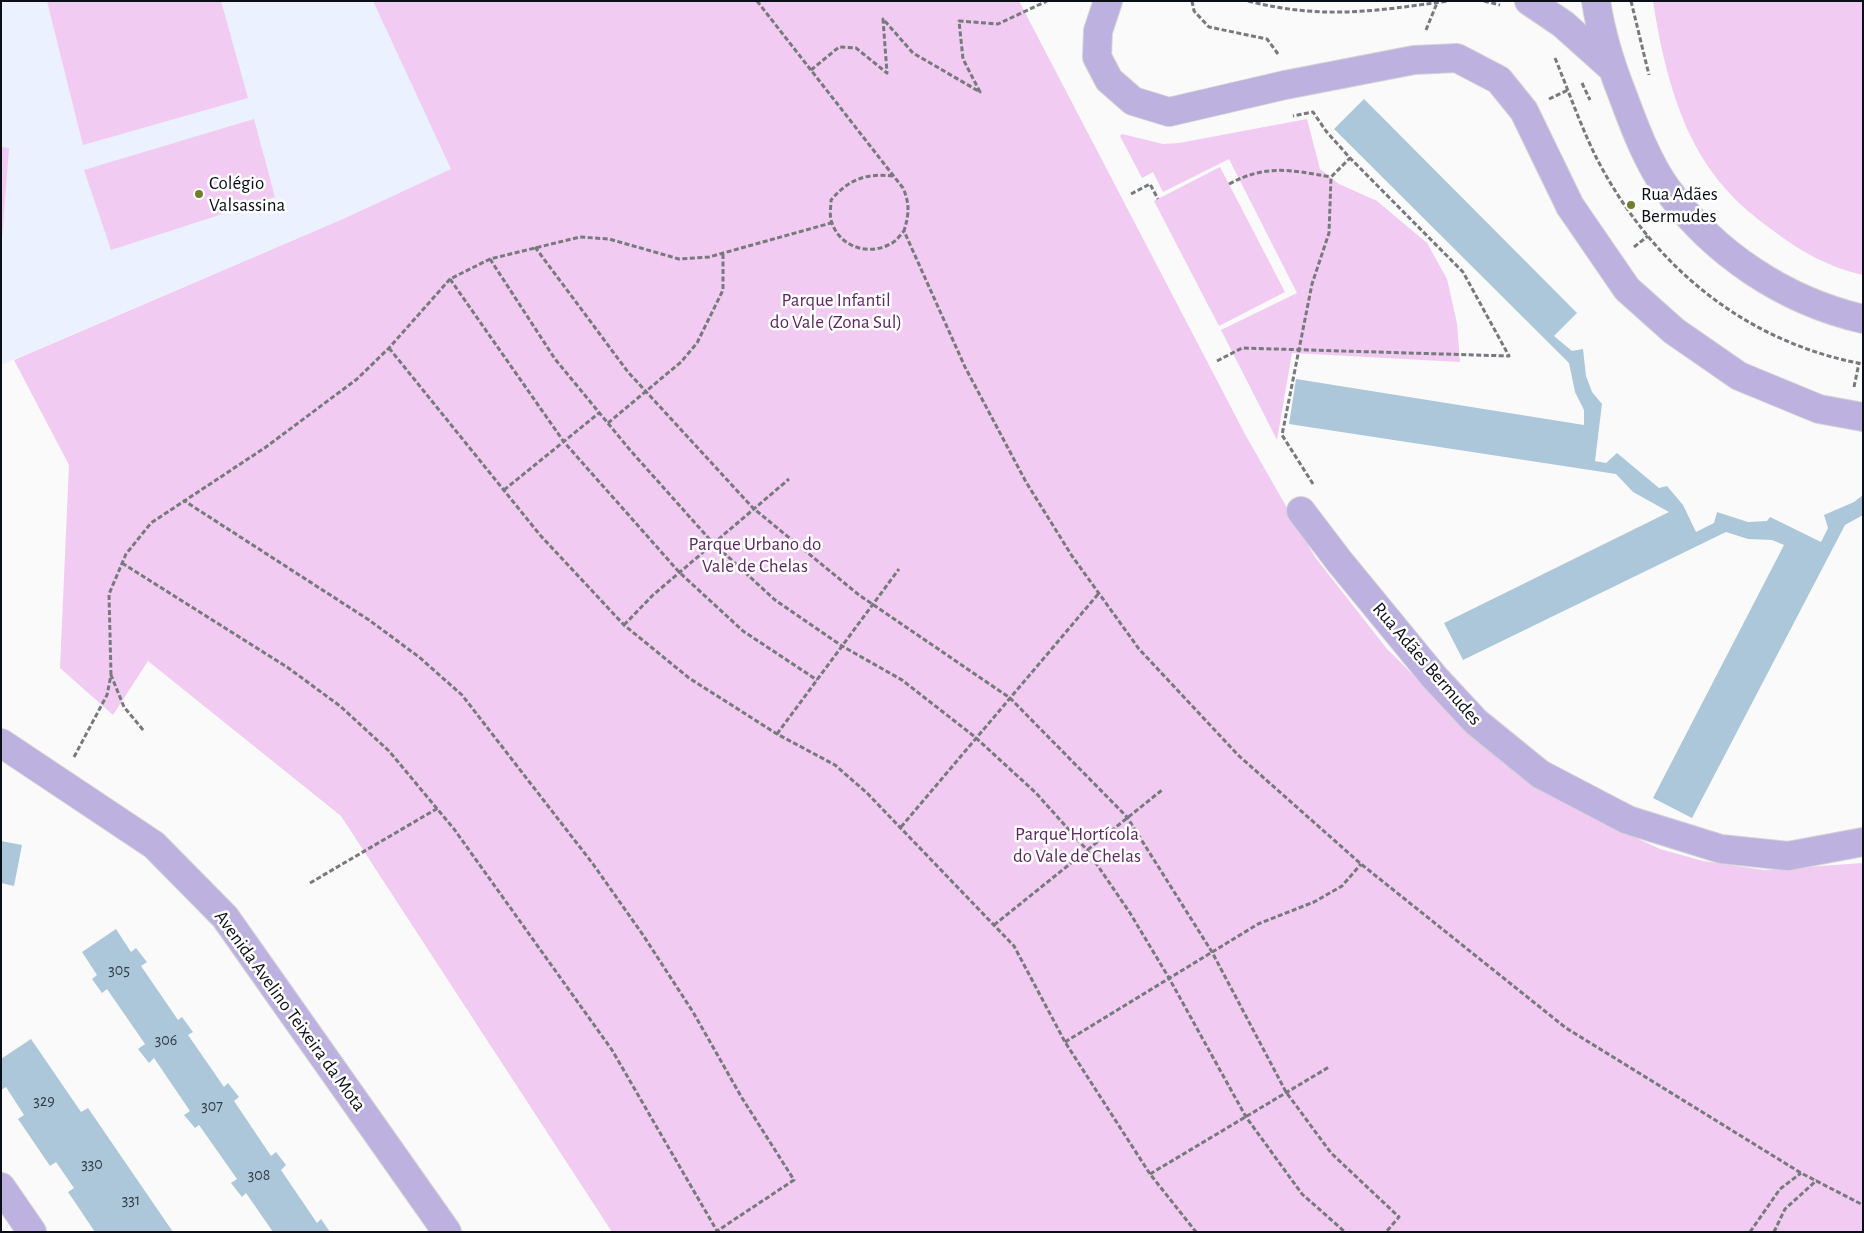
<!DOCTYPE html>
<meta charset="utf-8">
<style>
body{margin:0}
#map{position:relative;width:1864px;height:1233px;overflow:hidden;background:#fafafa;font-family:"Alegreya Sans",sans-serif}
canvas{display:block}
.frame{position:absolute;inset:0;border:2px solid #0a0e16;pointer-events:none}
</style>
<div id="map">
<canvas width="1864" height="1233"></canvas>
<div class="frame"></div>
</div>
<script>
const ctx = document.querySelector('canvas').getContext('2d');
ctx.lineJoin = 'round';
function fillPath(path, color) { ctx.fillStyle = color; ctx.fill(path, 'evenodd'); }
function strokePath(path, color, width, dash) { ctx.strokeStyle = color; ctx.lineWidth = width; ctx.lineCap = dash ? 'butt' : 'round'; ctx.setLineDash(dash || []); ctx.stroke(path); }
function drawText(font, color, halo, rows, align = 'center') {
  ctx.font = font + ' "Alegreya Sans",sans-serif'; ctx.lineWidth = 5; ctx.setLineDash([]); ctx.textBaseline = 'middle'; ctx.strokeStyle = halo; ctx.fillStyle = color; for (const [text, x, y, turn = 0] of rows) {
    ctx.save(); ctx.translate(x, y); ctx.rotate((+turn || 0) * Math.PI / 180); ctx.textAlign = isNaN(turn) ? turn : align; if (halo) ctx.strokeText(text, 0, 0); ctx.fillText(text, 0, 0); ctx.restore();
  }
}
const built = new Path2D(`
 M1,1H373L452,169L343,219L1,365Z`);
const green = new Path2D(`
 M47,1H221L248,98L83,145Z
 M373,1H1019L1246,436L1315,557L1387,649L1493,754L1587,815L1660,849L1703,861L1764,870L1863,863V1232H612L341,816L148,661L113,715L60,668L69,465L14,360L343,219L451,169Z
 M1653,1H1863V275C1831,268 1801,252 1775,232C1751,215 1729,196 1712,172C1677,124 1662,59 1653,1Z
 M254,119L275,197L111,250L84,170Z
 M1307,119L1320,169L1339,184L1377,201L1427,243L1447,279L1457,323L1460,362L1292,353L1277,440L1221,330L1297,293L1229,159L1163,192L1153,172L1142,178L1120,136L1122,134L1163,144L1179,143Z
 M1,147L9,148L1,252Z
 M1220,167L1285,292L1219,326L1154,201Z`);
const building = new Path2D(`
 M1364,99L1577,313L1554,336L1572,351L1583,349L1586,376L1592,392L1602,404L1595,461L1606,463L1617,453L1659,488L1667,486L1683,505L1696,532L1714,523L1717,512L1748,522L1767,521L1770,517L1821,542L1828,528L1824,515L1854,502L1863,495V515L1845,525L1692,818L1653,798L1784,545L1772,540L1748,539L1726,532L1463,660L1444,623L1669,512L1633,492L1616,474L1289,424L1296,379L1584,425V410L1575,392L1569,363L1334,129Z
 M1,841L22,845L14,886L1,883Z
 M116,929L131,952L136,948L147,962L141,966L178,1020L182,1017L193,1032L188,1035L224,1087L228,1083L239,1097L234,1101L271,1156L276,1152L286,1165L281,1170L317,1223L321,1219L330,1232H273L246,1193L242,1197L231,1183L237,1179L199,1125L195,1128L184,1115L190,1111L154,1058L149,1063L138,1049L145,1044L107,989L102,993L92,979L97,975L82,952Z
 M31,1039L81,1112L88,1108L173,1232H95L68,1192L74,1188L56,1162L50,1166L18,1119L24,1115L6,1087L1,1090V1059Z`);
const path = new Path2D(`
 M757,1L903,188C910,204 909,214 904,231L965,367L1026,482L1072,556L1139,649L1238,755L1361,864L1566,1028L1801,1173L1863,1205
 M1192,1L1194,11L1209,27L1267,39L1278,54
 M1248,1C1324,20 1374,11 1449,1
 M1484,1L1500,5
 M1631,1L1649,75
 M1426,30L1437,3
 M1555,58C1569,92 1581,127 1597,159C1652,265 1744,342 1863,364
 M811,70L839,47L856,48L887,73L883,19L913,53L980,92L963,59L959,21L998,24L1047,1
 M1582,83L1590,100
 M1549,99L1568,90
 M893,176C866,173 849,179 831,200C831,207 829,217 832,223C840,247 869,256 890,244C896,242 900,235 904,231
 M1229,184C1266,164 1291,170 1331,177
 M1131,194L1150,184L1158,199
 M535,247L628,372L753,508L859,595L1010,698L1127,817L1212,952L1286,1092L1331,1153L1399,1217L1386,1232
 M1634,247L1648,236
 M490,259L555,359L630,450L712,542L775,600L842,646L902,680L975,737L1036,793L1087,850L1130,913L1169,978L1246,1117L1302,1194L1345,1232
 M450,279L564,442L679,572L743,631L817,680
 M389,348L540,535L624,625L689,678L777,734L835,765L867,793L1014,946L1065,1042L1150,1174L1196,1232
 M1217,361L1242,348L1509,356L1463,272L1350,158L1326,131L1313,112L1293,116
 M1854,387L1859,363
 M608,423L681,362L697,343L723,290V253
 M1313,484L1282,435L1312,284L1329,233L1331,177L1350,158
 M504,490L599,413
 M122,563L287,667L340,706L389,751L454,829L612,1050L717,1231L794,1180L742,1098L693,1012L643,935L593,864L462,695L419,657L369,620L183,500
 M624,625L653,595L789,479
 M111,675L109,594L126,554L151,523L266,447L357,379L389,348L450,279L490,259L580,237L609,239L679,259L709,257L831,223
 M777,734L899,569
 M74,757L107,695L111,675L124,707L144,731
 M901,827L1099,593
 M310,883L438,808
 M994,925L1162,790
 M1065,1042L1258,924L1314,902L1342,886L1361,864
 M1150,1174L1329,1067
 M1750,1232L1780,1189L1801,1173
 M1774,1232L1785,1209L1817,1180`);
const minor = new Path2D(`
 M1108,1L1098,31L1097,57L1109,80L1133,101L1169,112L1285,85L1414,60L1457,58L1499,80L1524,111L1570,206L1627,289L1674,331L1739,376L1819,409L1863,417
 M1529,1L1563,24L1612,68
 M1596,1C1601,34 1611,66 1623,96C1634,126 1648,163 1667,189C1714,254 1785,301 1863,319
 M1301,511L1339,561L1435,678L1476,722L1540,774L1628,820L1721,849L1788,856L1863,842
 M1,743L154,845L225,917L447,1232
 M1,1187L32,1232`);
const markers = [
 [199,194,5,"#717e2c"],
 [1631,205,5,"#717e2c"]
];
const numberNames = [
 ["305",119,970],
 ["306",166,1040],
 ["329",44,1101],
 ["307",212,1106],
 ["330",92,1164],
 ["308",259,1175],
 ["331",131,1200]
];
const poiNames = [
 ["Colégio",209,183],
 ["Valsassina",209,205],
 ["Rua Adães",1641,194],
 ["Bermudes",1641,216]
];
const parkNames = [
 ["Parque Infantil",836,300],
 ["do Vale (Zona Sul)",836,322],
 ["Parque Urbano do",755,544],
 ["Vale de Chelas",755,566],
 ["Parque Hortícola",1077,834],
 ["do Vale de Chelas",1077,856]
];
const streetNames = [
 ["Rua Adães Bermudes",1427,664,49],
 ["Avenida Avelino Teixeira da Mota",290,1011,54]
];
fillPath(built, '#ebf1ff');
fillPath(green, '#f1cbf2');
fillPath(building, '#acc7d9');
strokePath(minor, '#d4d4d6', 30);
strokePath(path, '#77797d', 3, [5, 2.5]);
strokePath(minor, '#bcb1df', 28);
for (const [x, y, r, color] of markers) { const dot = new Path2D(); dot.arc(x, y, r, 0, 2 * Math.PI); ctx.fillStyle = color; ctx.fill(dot); strokePath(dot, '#fff', 2); }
drawText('16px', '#323c47', null, numberNames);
drawText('19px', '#0a0e16', '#fff', poiNames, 'left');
drawText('19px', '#5e2762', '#fff', parkNames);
drawText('19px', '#0a0e16', '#fff', streetNames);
</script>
